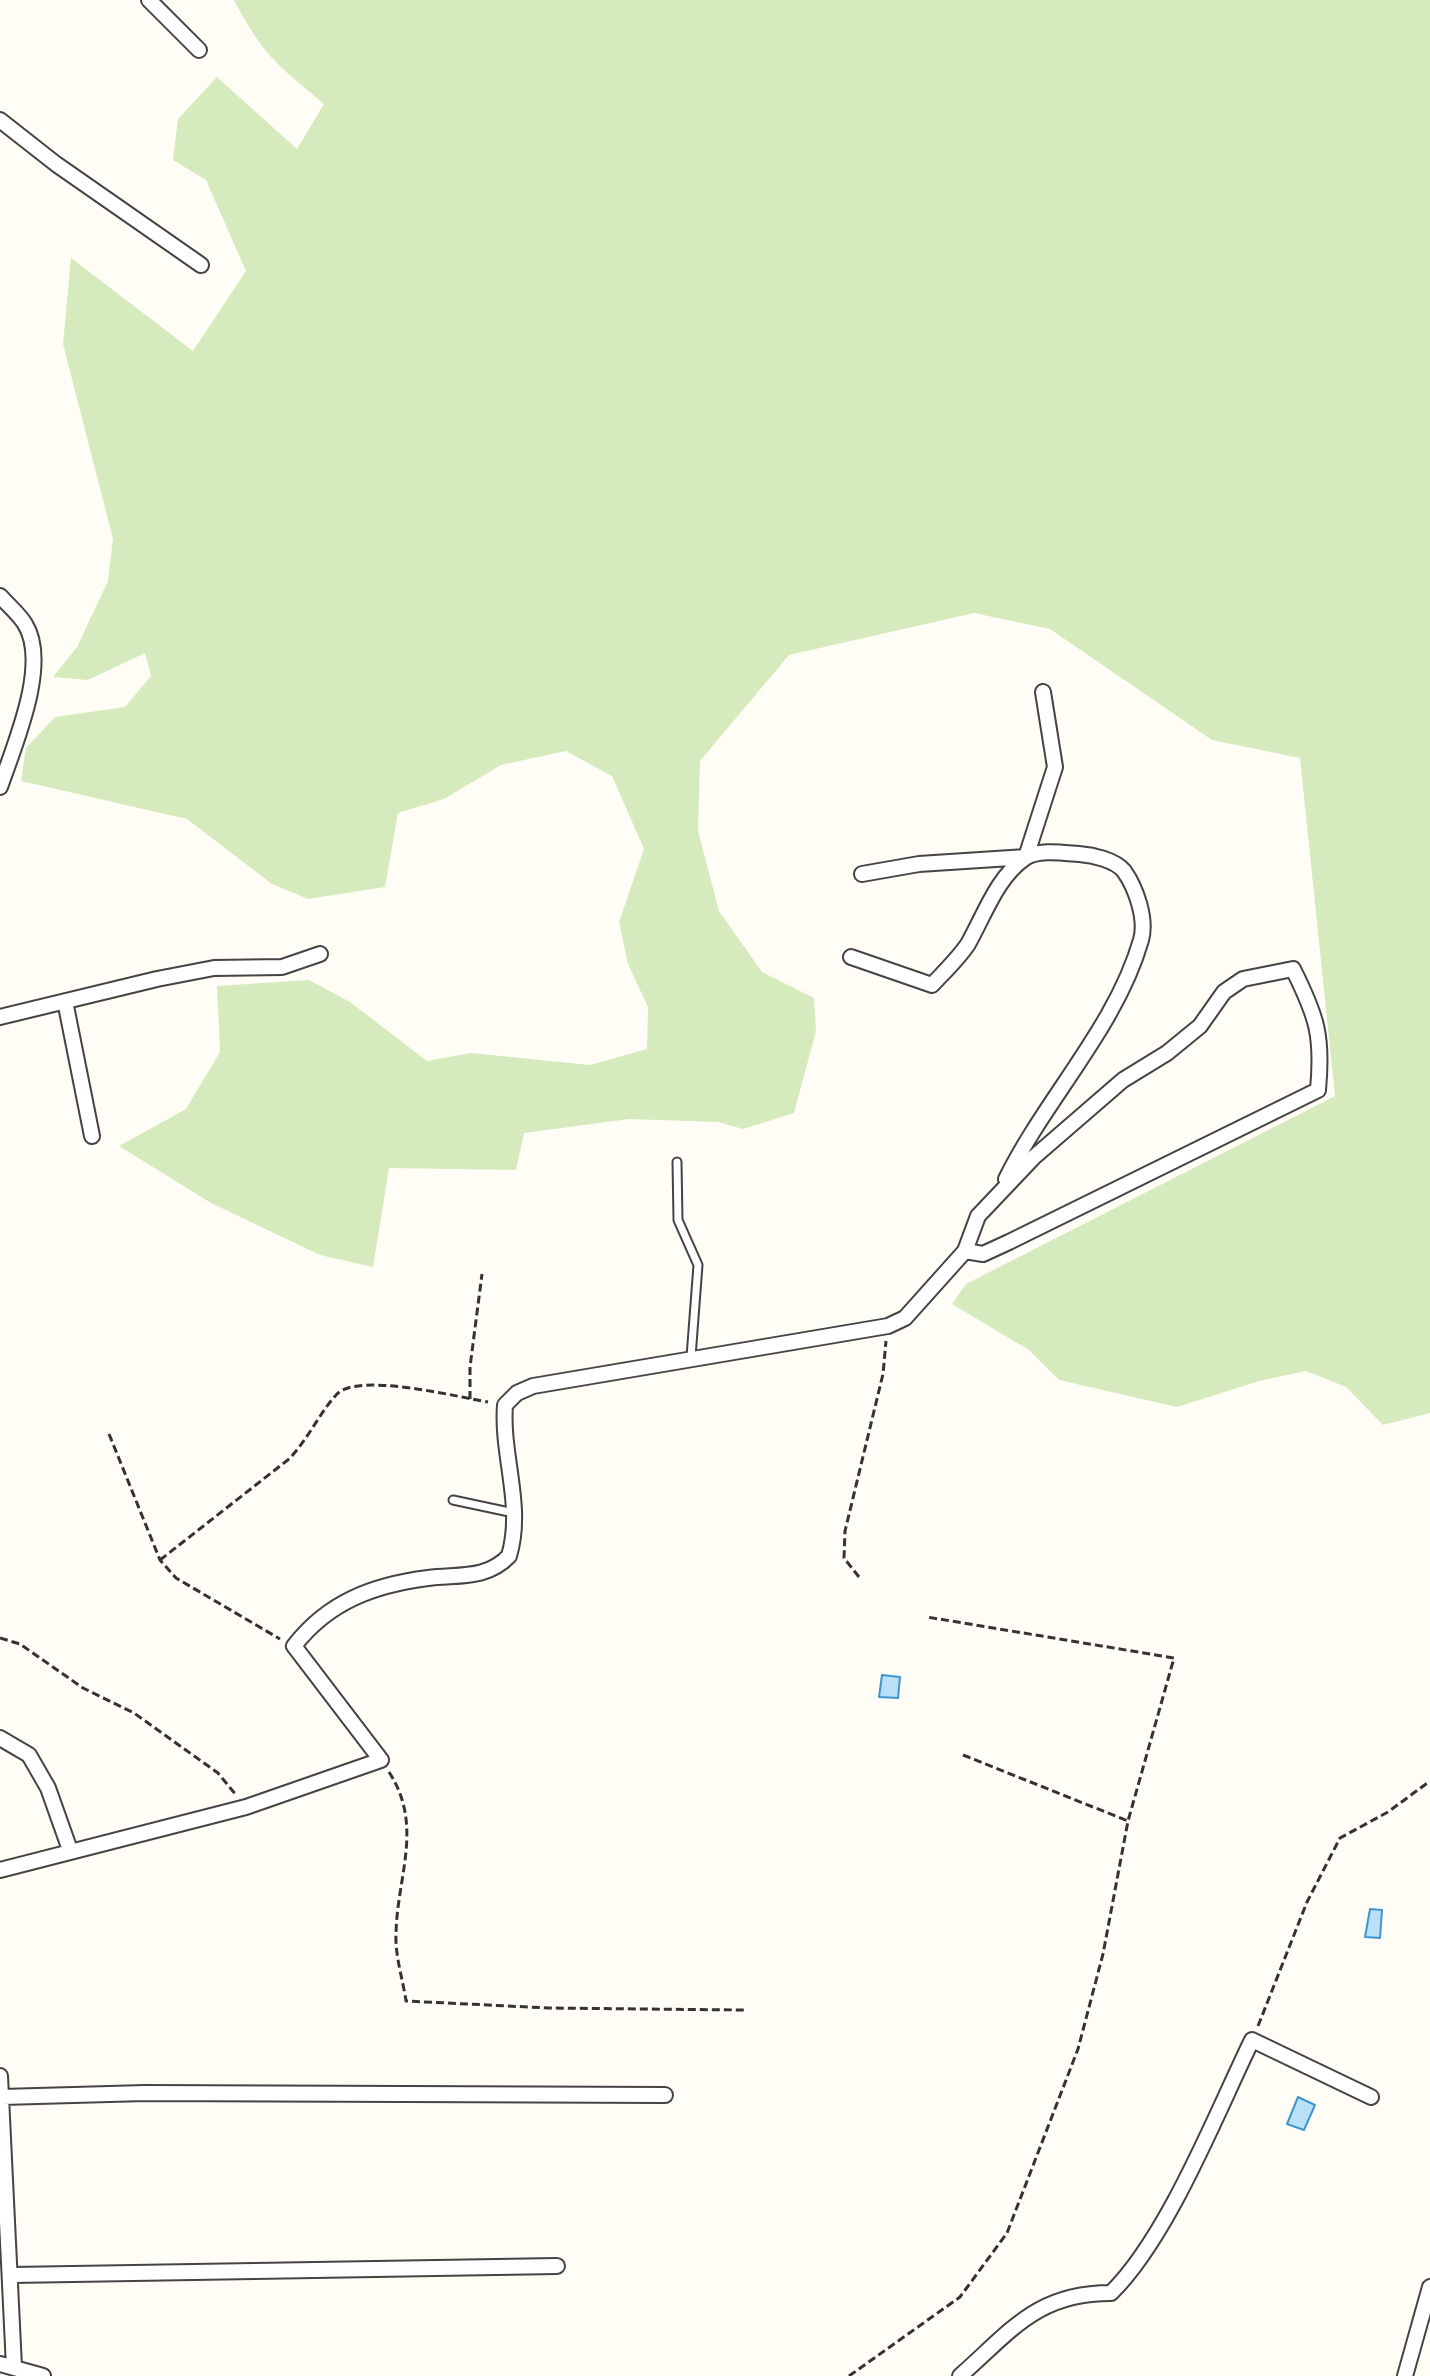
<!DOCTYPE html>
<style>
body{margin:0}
canvas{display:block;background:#fffdf5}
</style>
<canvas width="1430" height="2376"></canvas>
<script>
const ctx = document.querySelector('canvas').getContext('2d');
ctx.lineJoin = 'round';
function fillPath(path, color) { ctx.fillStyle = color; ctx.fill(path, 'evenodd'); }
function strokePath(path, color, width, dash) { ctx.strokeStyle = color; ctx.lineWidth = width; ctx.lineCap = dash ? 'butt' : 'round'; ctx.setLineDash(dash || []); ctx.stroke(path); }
const green = new Path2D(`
 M234,0H1430V1413L1383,1425L1346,1387L1306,1371L1259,1381L1177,1407L1059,1380L1029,1350L952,1304L966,1284L1335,1096L1300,758L1212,740L1050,629L974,613L789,655L700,761L698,831L719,911L762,972L814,998L816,1031L794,1113L743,1129L718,1122L629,1119L524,1133L516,1170L389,1168L373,1267L320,1255L211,1203L119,1146L186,1109L220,1052L217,986L309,980L350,1002L427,1061L471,1053L590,1065L647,1049L648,1007L628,964L619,922L644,849L612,776L566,751L501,765L444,799L398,813L385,887L308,899L272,884L187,819L21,781L26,748L55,717L125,707L151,676L145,653L88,680L53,677L77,647L108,581L113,539L63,344L71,258L193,351L246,271L206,180L173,160L178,119L217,77L297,149L324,104C277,64 264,57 234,0Z`);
const water = new Path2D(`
 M882,1675L900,1677L898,1698L879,1697Z
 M1370,1909L1382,1910L1380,1938L1365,1937Z
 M1298,2097L1315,2105L1304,2130L1287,2124Z`);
const path = new Path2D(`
 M470,1399V1367L482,1274
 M109,1434L160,1560L176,1578L280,1639
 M160,1560L289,1459C309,1438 320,1412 337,1394C358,1372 458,1397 488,1402
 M859,1577L844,1558L845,1531L883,1374L886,1341
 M0,1638L20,1644L83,1688L134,1713L218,1773L236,1795
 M963,1755L1128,1821
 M389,1772C424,1826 397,1876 396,1934C395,1956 403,1980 406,2001L549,2008L744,2010
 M1258,2026L1307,1902L1340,1838L1388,1812L1430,1781
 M849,2376L960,2297L1007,2233L1078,2049L1103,1954L1128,1821L1174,1658L927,1617`);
const service = new Path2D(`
 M677,1162L678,1220L698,1265L691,1357
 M453,1500L514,1513`);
const minor = new Path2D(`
 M149,0L199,50
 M0,120L56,164L201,265
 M0,596C8,605 19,614 25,624C50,664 14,746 0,787
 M862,874L919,864L1026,857L1055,767L1043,692
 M851,957L932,985C944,972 958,959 968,944C984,916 997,877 1025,858C1038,849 1064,853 1079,854C1093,855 1115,860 1124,871C1136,888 1147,919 1141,940C1116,1027 1046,1098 1006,1179
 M65,1001L92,1136
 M0,1017L157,979L214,968L282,967L320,954
 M0,1738L29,1755L48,1788L70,1850
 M0,1870L246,1807L381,1760L294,1646C328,1602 373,1585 428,1578C458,1574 486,1580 509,1556C524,1506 501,1455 505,1405L517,1393L533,1386L888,1326L905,1318L965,1251L978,1216L1034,1157L1123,1080L1167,1053L1200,1026L1224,992L1243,979L1293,969C1317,1017 1323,1036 1318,1090L1009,1242L983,1254L965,1251
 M0,2076L14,2367
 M2,2097L145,2093L665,2095
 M12,2275L557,2266
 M0,2364L43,2376
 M960,2376C1012,2330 1037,2293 1111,2293C1168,2237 1216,2114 1252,2040L1371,2097
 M1405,2376L1430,2287`);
fillPath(green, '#d5ebbd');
fillPath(water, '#b9e0f7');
strokePath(water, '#3f96cf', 2);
strokePath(service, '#444', 11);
strokePath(minor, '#444', 18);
strokePath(path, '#333', 3, [8, 4]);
strokePath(service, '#fff', 7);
strokePath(minor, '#fff', 14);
</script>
